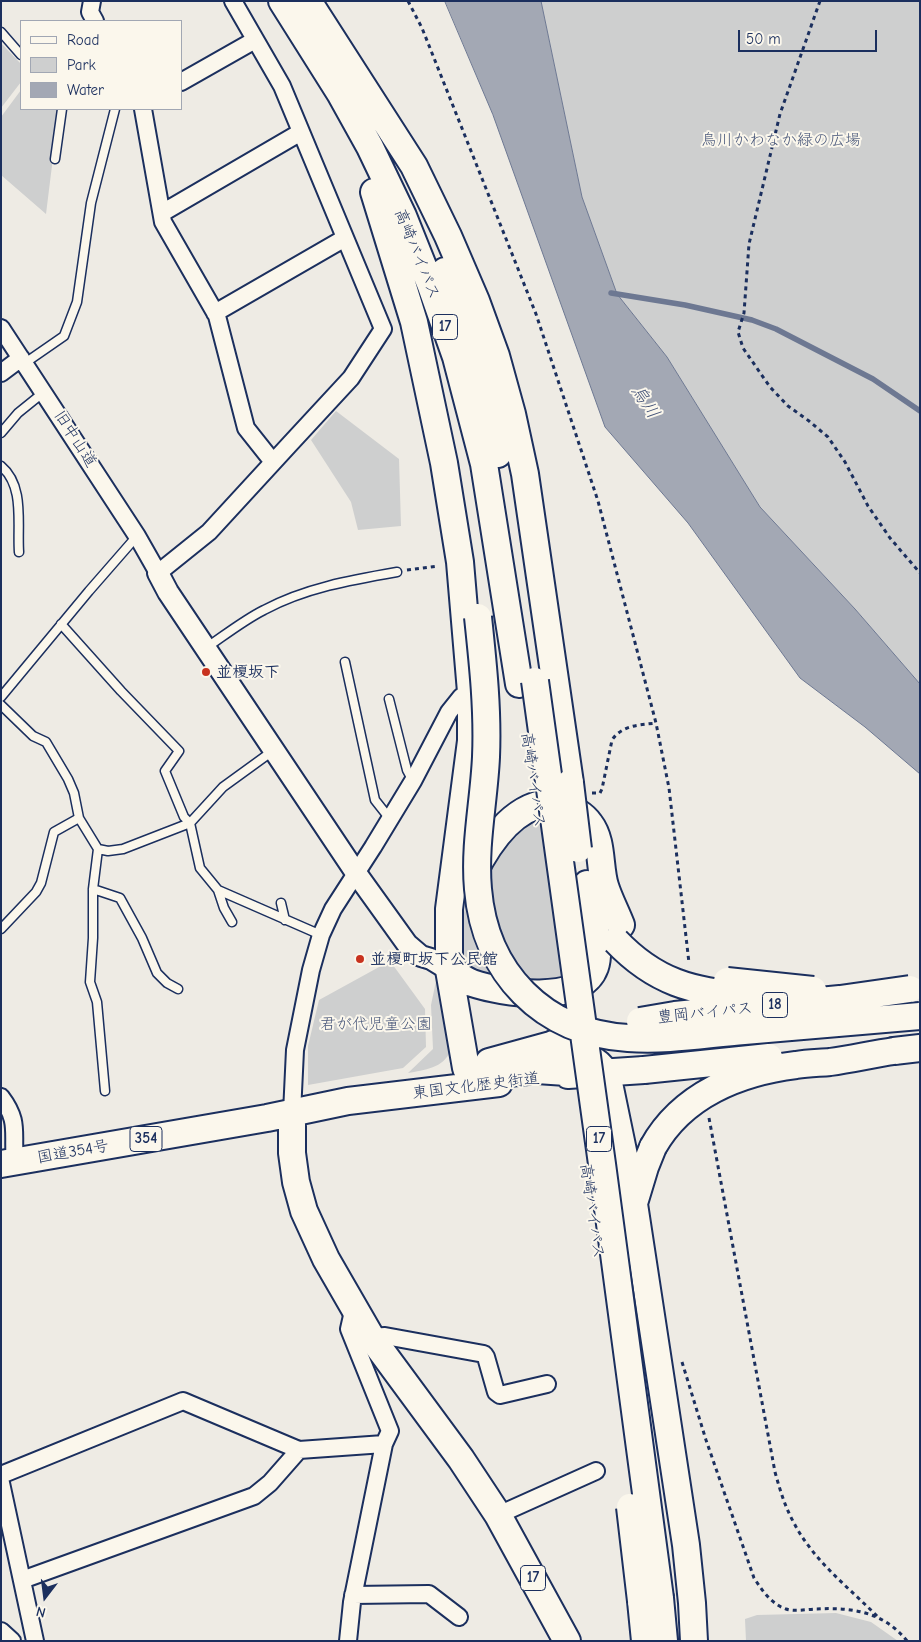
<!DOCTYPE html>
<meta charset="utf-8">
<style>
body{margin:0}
#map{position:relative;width:921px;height:1642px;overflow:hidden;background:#eeebe4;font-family:"Comic Neue",sans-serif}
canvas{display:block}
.frame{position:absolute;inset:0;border:2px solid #1b2f5e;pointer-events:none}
.legend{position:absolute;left:20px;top:20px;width:162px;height:90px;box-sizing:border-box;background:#fbf7ec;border:1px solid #a1a7b3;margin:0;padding:6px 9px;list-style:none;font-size:15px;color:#1b2f5e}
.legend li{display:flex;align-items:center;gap:10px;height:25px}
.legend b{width:25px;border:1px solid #a1a7b3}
.north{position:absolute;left:20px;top:1572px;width:50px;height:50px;-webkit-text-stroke:4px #fbf7ec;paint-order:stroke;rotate:195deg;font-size:14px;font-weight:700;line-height:20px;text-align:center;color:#1b2f5e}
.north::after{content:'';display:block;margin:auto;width:18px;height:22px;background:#1b2f5e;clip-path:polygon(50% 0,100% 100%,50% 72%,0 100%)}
.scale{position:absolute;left:738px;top:30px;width:139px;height:22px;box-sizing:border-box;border:2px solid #1b2f5e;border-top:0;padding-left:6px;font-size:15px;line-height:18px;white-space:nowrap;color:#1b2f5e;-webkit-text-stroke:4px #fbf7ec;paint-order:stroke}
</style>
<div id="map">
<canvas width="921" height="1642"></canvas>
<div class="frame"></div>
<ul class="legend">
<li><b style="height:6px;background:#fbf7ec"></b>Road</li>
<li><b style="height:14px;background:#cecfcf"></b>Park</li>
<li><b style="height:14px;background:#a3a8b4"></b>Water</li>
</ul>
<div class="north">N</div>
<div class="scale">50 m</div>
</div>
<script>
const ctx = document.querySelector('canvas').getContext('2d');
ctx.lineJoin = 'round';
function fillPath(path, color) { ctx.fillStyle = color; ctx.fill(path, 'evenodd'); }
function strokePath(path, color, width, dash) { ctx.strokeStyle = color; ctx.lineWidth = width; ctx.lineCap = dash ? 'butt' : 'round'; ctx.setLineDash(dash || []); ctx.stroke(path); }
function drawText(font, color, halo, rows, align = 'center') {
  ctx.font = font + ' "Comic Neue","Klee One",sans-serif'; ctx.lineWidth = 4; ctx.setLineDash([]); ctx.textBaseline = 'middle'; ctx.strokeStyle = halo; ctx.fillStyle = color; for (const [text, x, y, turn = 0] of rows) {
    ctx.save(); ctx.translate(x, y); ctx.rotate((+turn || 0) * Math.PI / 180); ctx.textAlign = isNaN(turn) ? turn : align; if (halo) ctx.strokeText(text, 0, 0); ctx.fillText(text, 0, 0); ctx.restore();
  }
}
const green = new Path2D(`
 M541,1H920V684L855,609L760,507L667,357L617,294L582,197Z
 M1,43L21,64V82L1,108Z
 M21,90V109H59L46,214L1,175V117Z
 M336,411L399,459L401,526L358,530L351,502L311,440Z
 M545,811L573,851L583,919L564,981L488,980L465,964L462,956L461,925L468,896L501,840Z
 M390,961L425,1009L426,1047L403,1068L308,1085V1046L319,1000Z
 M436,981L442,988L450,1051C444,1068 424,1070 408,1073L433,1049L431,1005Z
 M836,1613L871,1622L898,1641H746L745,1619L757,1615Z`);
const water = new Path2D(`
 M445,1H541L582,197L617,294L667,357L760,507L855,609L920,684V774L865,727L800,678L688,523L605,427L493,115Z`);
const stream = new Path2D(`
 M611,293L685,305L752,320L776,329L873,379L920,411`);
const path = new Path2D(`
 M408,1L422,28L536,314L598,501L656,723L669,788L689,963
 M820,1L780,114L749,244L744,313L738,332L743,348L770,387L788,406L809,421L828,437L845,462L868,506L890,538L920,573
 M407,570L438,566
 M592,793H600L602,789L612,740C622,725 639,725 656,723
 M709,1118L775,1472C780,1490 785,1507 794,1523C813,1560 848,1587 877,1616
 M682,1362L706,1440L754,1578C762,1590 771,1604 786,1609C795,1612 808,1609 817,1609C852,1607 884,1612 907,1641`);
const service = new Path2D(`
 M1,32L21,55
 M55,159L62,109
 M25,363L64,336L77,302L91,203L115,109
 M1,433L18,413L44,392
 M1,466C25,486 17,524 19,552
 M61,624L121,691L179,751L165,771L184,817L190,823L200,868L218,890L321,935
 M206,648C225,635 244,620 264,610C305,588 351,580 397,572
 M345,662L375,800L390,819
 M1,697L89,591L137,536
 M389,699L407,770L413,781
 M1,705L33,736L46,742L68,779L74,793L79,818L98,849L108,851L123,849L190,823L223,787L274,750
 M98,849L93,889V938L90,982L97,1002L105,1091
 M93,889L120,898L142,938L157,973L167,983L178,989
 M218,890L224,908L232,922
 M281,903L285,920
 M1,929L36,892L41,883L54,832L79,818`);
const minor = new Path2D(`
 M92,1L90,12L95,21
 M181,82L255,40
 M143,109L163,222L217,316L246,428L273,462
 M162,213L301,132
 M215,313L345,238
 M1,328L137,536L158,573L209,532L289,445L351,378L383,329L282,86L233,1
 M1,373L21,358
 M1,1097C20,1122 12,1133 15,1162
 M292,1113L295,1050L311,970L321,935L333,909L373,847L413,781L449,712L461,697L471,692
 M371,1337L385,1336L484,1354L486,1357L496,1392L500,1395L547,1384
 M1,1475L183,1401L299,1450
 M1,1483L35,1641
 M498,1515L596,1471
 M22,1580L254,1496L270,1483L299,1450L384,1444
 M353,1595L429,1594L459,1617
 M1,1631L12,1641
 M348,1641L352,1602L384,1444L390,1431L349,1329L354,1307`);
const tertiary = new Path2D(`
 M158,573L168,592L356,873L407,944L421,956L431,959L449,970`);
const trunk = new Path2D(`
 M282,1L340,93L370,147L403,216L431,286L456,357L484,464L519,684
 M308,1L414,166L448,236L476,301L496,356L512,414L525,474L570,783
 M374,192L414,322L444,463L460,562L471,692V741L449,909V970L466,1068L489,1075L537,1070L581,1073
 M445,271C468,332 486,389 498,454
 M473,874C488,844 511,808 547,803C552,802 557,804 562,806C572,808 584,815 590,824C603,841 599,867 605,886C609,899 616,912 621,925
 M449,970C457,974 464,980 472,983C502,993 581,1006 595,967C602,947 591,906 587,884
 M553,1044C569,1050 596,1055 605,1072C607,1077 608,1083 610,1088L634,1204L686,1545L692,1603L694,1641
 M894,1051L920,1048
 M489,1062L569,1040
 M568,1075L644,1070
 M292,1113V1153L296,1182L304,1211L326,1259L371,1337L461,1459L498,1515L567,1641
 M1,1164L267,1118L348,1101L499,1083
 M635,1200L645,1167L653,1147
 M660,1598L664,1641
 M641,1601L645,1641`);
const trunkBridge = new Path2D(`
 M478,617C483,664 488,710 486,757C484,801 474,845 478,889C485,973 543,1033 628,1038C666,1041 706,1034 744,1031C803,1026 861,1021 920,1016
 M535,681L602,1164L660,1598
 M570,783L578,849
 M616,941C655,982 693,992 747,996
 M727,981L813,990
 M640,1021L675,1015L840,999L910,989
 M644,1070L769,1057
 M653,1147C682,1095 739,1072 796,1065C808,1063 819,1063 830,1062C852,1059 873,1054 894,1051
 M630,1507L641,1601`);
const markers = [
 [206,672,5,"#c8321e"],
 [360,959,5,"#c8321e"]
];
const shields = [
 [445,327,25],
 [775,1005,25],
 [146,1139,32],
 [599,1139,25],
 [533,1578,25]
];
const shieldNames = [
 ["17",445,327],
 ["18",775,1005],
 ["354",146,1139],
 ["17",599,1139],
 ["17",533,1578]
];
const parkNames = [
 ["烏川かわなか緑の広場",781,140],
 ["君が代児童公園",376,1024]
];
const streetNames = [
 ["高崎バイパス",417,254,68],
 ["旧中山道",75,439,57],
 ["高崎バイパス",533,780,82],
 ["豊岡バイパス",705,1013,-6],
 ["東国文化歴史街道",476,1086,-7],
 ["国道354号",73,1152,-10],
 ["高崎バイパス",592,1211,82]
];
const poiNames = [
 ["並榎坂下",216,672],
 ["並榎町坂下公民館",370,959]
];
const waterNames = [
 ["烏川",645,402,57]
];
fillPath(green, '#cecfcf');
fillPath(water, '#a3a8b4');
strokePath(water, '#6d7892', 1);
strokePath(stream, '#6d7892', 5.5);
strokePath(service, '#1b2f5e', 11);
strokePath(minor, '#1b2f5e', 20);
strokePath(tertiary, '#1b2f5e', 24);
strokePath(trunk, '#1b2f5e', 30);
strokePath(path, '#1b2f5e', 3, [4, 4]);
strokePath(service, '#fbf7ec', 8);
strokePath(minor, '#fbf7ec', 16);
strokePath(tertiary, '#fbf7ec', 20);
strokePath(trunk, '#fbf7ec', 26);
strokePath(trunkBridge, '#1b2f5e', 30, []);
strokePath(trunkBridge, '#fbf7ec', 26);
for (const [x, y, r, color] of markers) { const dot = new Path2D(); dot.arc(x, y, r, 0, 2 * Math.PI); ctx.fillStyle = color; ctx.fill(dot); strokePath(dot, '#fbf7ec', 2); }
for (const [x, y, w] of shields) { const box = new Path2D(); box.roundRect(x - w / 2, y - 12.5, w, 25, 4); ctx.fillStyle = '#fbf7ec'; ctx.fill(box); strokePath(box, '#1b2f5e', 1); }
drawText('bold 15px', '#1b2f5e', null, shieldNames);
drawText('16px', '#48577a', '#fbf7ec', parkNames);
drawText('16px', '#1b2f5e', '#fbf7ec', streetNames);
drawText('bold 16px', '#1b2f5e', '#fbf7ec', poiNames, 'left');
drawText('italic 18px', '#445378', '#fbf7ec', waterNames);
</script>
